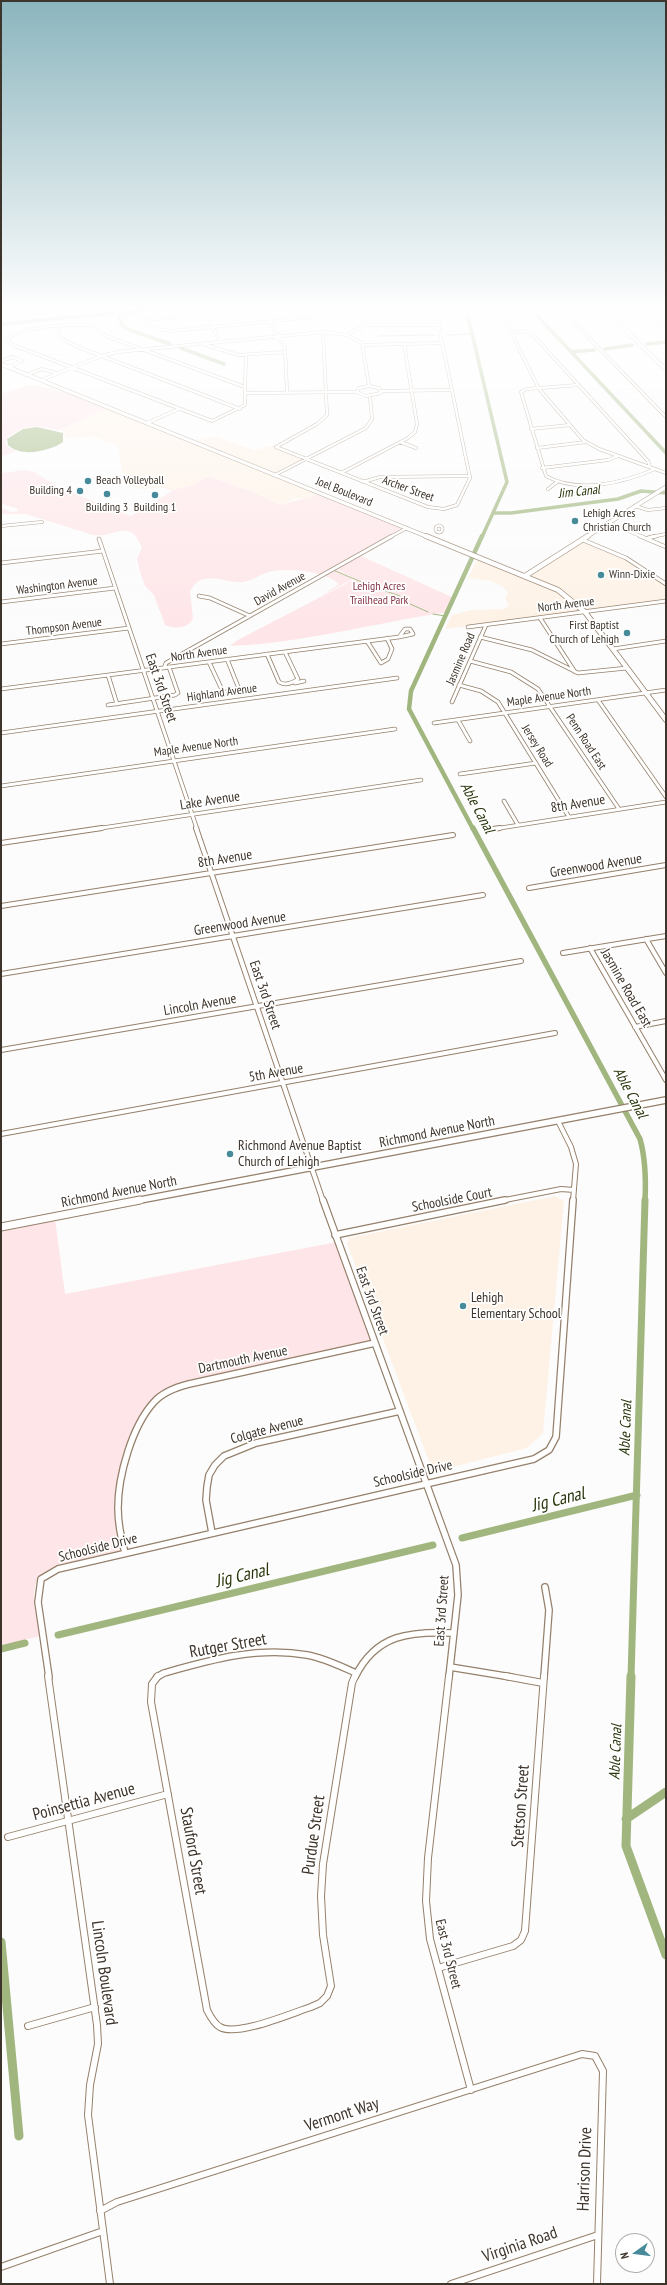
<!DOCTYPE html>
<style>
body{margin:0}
#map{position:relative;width:667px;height:2285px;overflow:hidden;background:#fcfcfc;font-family:"PT Sans Narrow",sans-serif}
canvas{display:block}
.frame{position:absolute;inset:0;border:2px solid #3d342b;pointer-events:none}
.north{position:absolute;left:615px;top:2233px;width:40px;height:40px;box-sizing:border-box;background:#fff;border:1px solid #b1aeaa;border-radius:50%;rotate:256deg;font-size:11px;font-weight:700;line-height:16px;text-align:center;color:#3d342b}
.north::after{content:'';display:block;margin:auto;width:14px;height:18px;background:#478b9a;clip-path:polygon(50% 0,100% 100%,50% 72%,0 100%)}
</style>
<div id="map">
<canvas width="667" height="2285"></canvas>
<div class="frame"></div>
<div class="north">N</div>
</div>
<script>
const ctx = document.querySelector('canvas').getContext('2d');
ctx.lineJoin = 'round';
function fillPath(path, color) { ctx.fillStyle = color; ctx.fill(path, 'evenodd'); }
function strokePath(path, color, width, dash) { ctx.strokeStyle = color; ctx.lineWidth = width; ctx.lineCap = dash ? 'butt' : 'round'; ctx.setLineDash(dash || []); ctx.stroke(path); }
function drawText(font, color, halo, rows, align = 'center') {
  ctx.font = font + ' "PT Sans Narrow",sans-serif'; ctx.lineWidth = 3.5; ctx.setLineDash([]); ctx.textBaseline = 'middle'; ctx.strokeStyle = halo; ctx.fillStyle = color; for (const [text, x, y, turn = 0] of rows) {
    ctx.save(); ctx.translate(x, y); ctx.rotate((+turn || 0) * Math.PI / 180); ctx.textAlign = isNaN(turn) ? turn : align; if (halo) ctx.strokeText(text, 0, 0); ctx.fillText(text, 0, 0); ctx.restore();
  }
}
const built = new Path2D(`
 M106,408L321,494L309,499L297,498L280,505L257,494L209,476L193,485L172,491L164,488L141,489L124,483L118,446L92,436L66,439L64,432L59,430Z
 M217,437L254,450L275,445L308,458L277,474L193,440Z
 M585,540L625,556L655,575L666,583V601L587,612L568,594L528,576Z
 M478,558L556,591L583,612L445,629L452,615L472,610L503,609L509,606L505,598L508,593L502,586L491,581L468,578Z
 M555,1196L564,1201L543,1433L527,1448L433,1472L347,1243L349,1238Z`);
const green = new Path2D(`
 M29,385C57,388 80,397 106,408L59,430L39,426L23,428L9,436L5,441L8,447L16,451L1,457V392L4,393Z
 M25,470L34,472L60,488L131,516L174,490L193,485L209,476L257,494L280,505C294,500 307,499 321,494L404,528L334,568L353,579L320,596L338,585V583C324,571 286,567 269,572C260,574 252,581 243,582C226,584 201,567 190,592L193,618C189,629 174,629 165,625L154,595L145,586L140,572L137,558L142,548C129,516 117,538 93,535L26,514H1V508L11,512L18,511L17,508L1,504V473Z
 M359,555L454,598L447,612C375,623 303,643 230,646L236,641L355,579L335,568Z
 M55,1219L65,1294L337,1242L373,1340L191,1380C176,1386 158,1391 148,1404C142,1411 139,1423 135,1431C114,1477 114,1502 120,1551L43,1573C27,1586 37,1618 40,1636L1,1646V1230Z`);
const water = new Path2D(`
 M37,427L63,433V442C50,451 21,458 8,445L7,439L23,429Z`);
const stream = new Path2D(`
 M447,335L472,334
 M380,336L435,335
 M333,570L371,586
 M374,587L400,596L403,600
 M408,603L428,612
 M433,614L445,616`);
const canalFar4 = new Path2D(`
 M466,308L507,482L482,537
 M530,308L666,453
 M117,313L122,325L127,329L170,344
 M1,324L168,308
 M647,344L666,342
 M181,348L224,364
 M605,349L632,345
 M571,352L594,350
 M493,513H511L618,499L641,491L666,493`);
const canalFar3 = new Path2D(`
 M473,829L409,709L411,691L482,536`);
const canalFar2 = new Path2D(`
 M473,828L640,1139C646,1160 646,1180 645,1201`);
const canalFar1 = new Path2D(`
 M462,1538L637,1495
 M58,1635L433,1545
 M1,1649L25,1643
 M631,1677L645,1200`);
const canal = new Path2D(`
 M631,1676L626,1846L666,1955
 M626,1819L666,1792
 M1,1942L19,2136`);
const streetFar4 = new Path2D(`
 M203,308L220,342
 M254,308L142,321L163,330L172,331L404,308
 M262,308L285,348L287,392
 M499,308L539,389L583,440L599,449L666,473
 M560,308L666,417
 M646,308L666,327
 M1,314L57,308
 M93,325L106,336L245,387V405L212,421L13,345L7,339C26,325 70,324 93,325Z
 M365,325H439
 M56,327L63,339L78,347L240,409
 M323,332L327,415L317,424L276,447L428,507L444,509L457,505L470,478L435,308
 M510,332L523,331L532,334L648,461L650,467
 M347,335L365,325L364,308
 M203,344L238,355L285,352
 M363,345L442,343
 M1,361L13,357L22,361L8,367
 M26,375L42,369L56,373
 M44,379L101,356L117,352L323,332L347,335L362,343L369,386
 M578,385L527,389L521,392L546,476C578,494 623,483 655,469
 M369,386L379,388L381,393L366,396L357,392L359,388Z
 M245,387L246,355
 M382,391L452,390
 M246,393L357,392
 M147,423L179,409
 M531,429L570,425
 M400,442L416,448
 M537,448L586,442
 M542,468L608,460L618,456
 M341,473L408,438L415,432L417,424L404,344
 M275,475L366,428L372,419L370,397
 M363,482L380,477L470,476
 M548,489L557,482
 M635,506L648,510L666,508
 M609,523L643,537
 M435.5 529a3.5 3.5 0 1 1 7 0a3.5 3.5 0 1 1-7 0Z
 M1,526L42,522
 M390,537L407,528
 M651,537L666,534`);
const streetFar3 = new Path2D(`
 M640,536L666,547
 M648,538L656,536
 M99,539L197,829
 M583,540L626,558L666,584
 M1,563L103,551
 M199,596L210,598L250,616
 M1,602L115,588
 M540,618L575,672
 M468,627L666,601
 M405,629H410L413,634L399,637Z
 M480,637L532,650L578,673L627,668
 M367,641L381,663L388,659L392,649L387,638
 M1,644L129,628
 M613,649L666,641
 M267,654L279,682C285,686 293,683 298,679L285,652
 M227,659L239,689L237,690
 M470,661L511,672L538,689L619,809
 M209,662L223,692
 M164,668L166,663L392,536
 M108,675L117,704
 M295,683L304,681
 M459,685L481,691L498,702L569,817
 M1,689L399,637
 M212,694L246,689
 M598,700L666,797
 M452,702L486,625
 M108,705L175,695L178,693L169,667
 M458,720L470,741
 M434,723L666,690
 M1,733L397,678
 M460,774L536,763
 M1,786L395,729
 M504,801L518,825
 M95,829L421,780
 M494,829L666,802`);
const streetFar2 = new Path2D(`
 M196,828L323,1201
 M493,829L500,828
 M1,843L102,828
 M529,888L666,865
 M1,906L453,835
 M646,939L666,973
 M590,948L666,1080
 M563,953L666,936
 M1,974L483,895
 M635,1027L666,1021
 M1,1050L521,961
 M558,1121L571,1147L576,1164L573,1201
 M1,1134L555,1033
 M500,1201L561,1189L574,1190`);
const streetFar1 = new Path2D(`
 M323,1200L456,1565L458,1595L449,1677
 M335,1235L505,1200
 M212,1533L206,1500L207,1487L209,1475L215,1465L224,1456L256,1443L400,1411
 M125,1553C121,1538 118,1523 118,1508C118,1476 132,1426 154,1402C163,1392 177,1387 189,1384L375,1343
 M450,1667L511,1677
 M49,1677L38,1602L41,1579L58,1569L534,1459L549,1450L556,1437L573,1200
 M157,1677L164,1673C210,1660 258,1646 307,1655C324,1658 340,1666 356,1673
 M355,1677C376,1634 410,1631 454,1633
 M544,1677L549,1610L545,1587`);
const street = new Path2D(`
 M48,1676L97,2025L98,2044L90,2085L88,2115L110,2284
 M158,1676L152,1684L151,1702L207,2010C210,2016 214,2024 220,2027C237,2037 292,2013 311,2007L320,2003L327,1996L331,1986L323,1935L321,1896L323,1864L352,1683L355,1676
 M449,1676L428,1858L426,1901L430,1939L471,2090
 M505,1676L543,1683
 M8,1837L168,1794
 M438,1968L513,1946L521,1940L525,1931L544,1676
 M28,2026L95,2007
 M100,2211L117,2202L582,2054L595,2056L603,2071L597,2284
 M1,2267L103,2231
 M451,2284L598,2235`);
const secondaryFar3 = new Path2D(`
 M603,308L666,370
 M1,364L428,537
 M586,537L666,487`);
const secondaryFar2 = new Path2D(`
 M426,536L558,590L585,612L666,720
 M525,576L588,536`);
const secondaryFar1 = new Path2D(`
 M135,1201L666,1100`);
const secondary = new Path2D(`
 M1,1227L140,1200`);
const markers = [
 [88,481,4,"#478b9a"],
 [80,491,4,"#478b9a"],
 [107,494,4,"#478b9a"],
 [155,495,4,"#478b9a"],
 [575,521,4,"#478b9a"],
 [601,575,4,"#478b9a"],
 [627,633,4,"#478b9a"],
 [230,1154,4,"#478b9a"],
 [463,1306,4,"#478b9a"]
];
const farPoinames = [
 ["Beach Volleyball",96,481],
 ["Building 4",72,491,"right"],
 ["Building 3",107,508,"center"],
 ["Building 1",155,508,"center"],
 ["Lehigh Acres",583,514],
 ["Christian Church",583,528],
 ["Winn-Dixie",609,575],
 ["First Baptist",619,626,"right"],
 ["Church of Lehigh",619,640,"right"]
];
const farStreetnames = [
 ["Archer Street",408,489,20],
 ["Joel Boulevard",344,492,22],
 ["Washington Avenue",57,586,-7],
 ["David Avenue",280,589,-29],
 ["North Avenue",566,605,-7],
 ["Thompson Avenue",64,627,-7],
 ["North Avenue",199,654,-8],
 ["Jasmine Road",461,659,-67],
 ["Highland Avenue",222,693,-8],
 ["Maple Avenue North",549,697,-8],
 ["Penn Road East",586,742,57],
 ["Jersey Road",537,746,58],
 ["Maple Avenue North",196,747,-8]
];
const farParknames = [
 ["Lehigh Acres",379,587],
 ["Trailhead Park",379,601]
];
const farWaternames = [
 ["Jim Canal",579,492,-6]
];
const streetNames = [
 ["East 3rd Street",161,688,71],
 ["Lake Avenue",210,801,-9],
 ["8th Avenue",578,804,-9],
 ["8th Avenue",225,859,-9],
 ["Greenwood Avenue",596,866,-9],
 ["Greenwood Avenue",240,924,-9],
 ["Jasmine Road East",626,988,60],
 ["East 3rd Street",265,995,71],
 ["Lincoln Avenue",200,1005,-10],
 ["5th Avenue",276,1073,-10],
 ["Richmond Avenue North",437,1132,-11],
 ["Richmond Avenue North",119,1192,-11],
 ["Schoolside Court",452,1200,-11],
 ["East 3rd Street",372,1301,70],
 ["Dartmouth Avenue",243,1360,-12],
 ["Colgate Avenue",267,1430,-15],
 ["Schoolside Drive",413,1474,-13],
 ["Schoolside Drive",98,1548,-14],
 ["East 3rd Street",442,1611,-86],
 ["East 3rd Street",448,1954,76]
];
const poiNames = [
 ["Richmond Avenue Baptist",238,1146],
 ["Church of Lehigh",238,1162],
 ["Lehigh",471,1298],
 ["Elementary School",471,1314]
];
const waterNames = [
 ["Able Canal",477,808,62],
 ["Able Canal",630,1093,62],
 ["Able Canal",626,1428,-88],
 ["Able Canal",616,1752,-88]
];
const nearStreetnames = [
 ["Rutger Street",228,1646,-10],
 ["Poinsettia Avenue",84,1802,-15],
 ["Stetson Street",521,1806,-86],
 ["Purdue Street",314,1835,-82],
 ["Stauford Street",193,1851,80],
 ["Lincoln Boulevard",104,1973,82],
 ["Vermont Way",342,2115,-18],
 ["Harrison Drive",585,2169,-88],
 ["Virginia Road",520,2245,-19]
];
const nearWaternames = [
 ["Jig Canal",558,1500,-14],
 ["Jig Canal",242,1576,-13]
];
fillPath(built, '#fef2e6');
fillPath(green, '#fee5e8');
fillPath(water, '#a0b67e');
strokePath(stream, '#a0b67e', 1);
strokePath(canalFar4, '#a0b67e', 3.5);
strokePath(canalFar3, '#a0b67e', 4.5);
strokePath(canalFar2, '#a0b67e', 5.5);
strokePath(canalFar1, '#a0b67e', 7);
strokePath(canal, '#a0b67e', 9);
strokePath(streetFar4, '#95806b', 3.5);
strokePath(streetFar3, '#95806b', 4.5);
strokePath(streetFar2, '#95806b', 6);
strokePath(streetFar1, '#95806b', 8);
strokePath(street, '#95806b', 8);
strokePath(secondaryFar3, '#95806b', 4.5);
strokePath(secondaryFar2, '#95806b', 6);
strokePath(secondaryFar1, '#95806b', 8);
strokePath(secondary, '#95806b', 9);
strokePath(streetFar4, '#fff', 2.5);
strokePath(streetFar3, '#fff', 3);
strokePath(streetFar2, '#fff', 4);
strokePath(streetFar1, '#fff', 5.5);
strokePath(street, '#fff', 6);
strokePath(secondaryFar3, '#fff', 3.5);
strokePath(secondaryFar2, '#fff', 4.5);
strokePath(secondaryFar1, '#fff', 5.5);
strokePath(secondary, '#fff', 7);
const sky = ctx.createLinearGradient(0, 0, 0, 628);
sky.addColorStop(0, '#8bb5be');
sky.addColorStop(0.49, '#fefefe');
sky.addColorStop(1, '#fefefe00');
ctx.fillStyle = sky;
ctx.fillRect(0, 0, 667, 628);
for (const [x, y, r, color] of markers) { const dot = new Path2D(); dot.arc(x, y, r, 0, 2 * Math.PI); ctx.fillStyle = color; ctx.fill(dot); strokePath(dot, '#fff', 1.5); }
drawText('12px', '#3d342b', '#fff', farPoinames, 'left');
drawText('12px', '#3d342b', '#fff', farStreetnames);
drawText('12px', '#853548', '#fff', farParknames);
drawText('italic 13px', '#27350b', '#fff', farWaternames);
drawText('14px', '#3d342b', '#fff', streetNames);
drawText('14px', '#3d342b', '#fff', poiNames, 'left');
drawText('italic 15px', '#27350b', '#fff', waterNames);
drawText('17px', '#3d342b', '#fff', nearStreetnames);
drawText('italic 18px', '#27350b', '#fff', nearWaternames);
</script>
